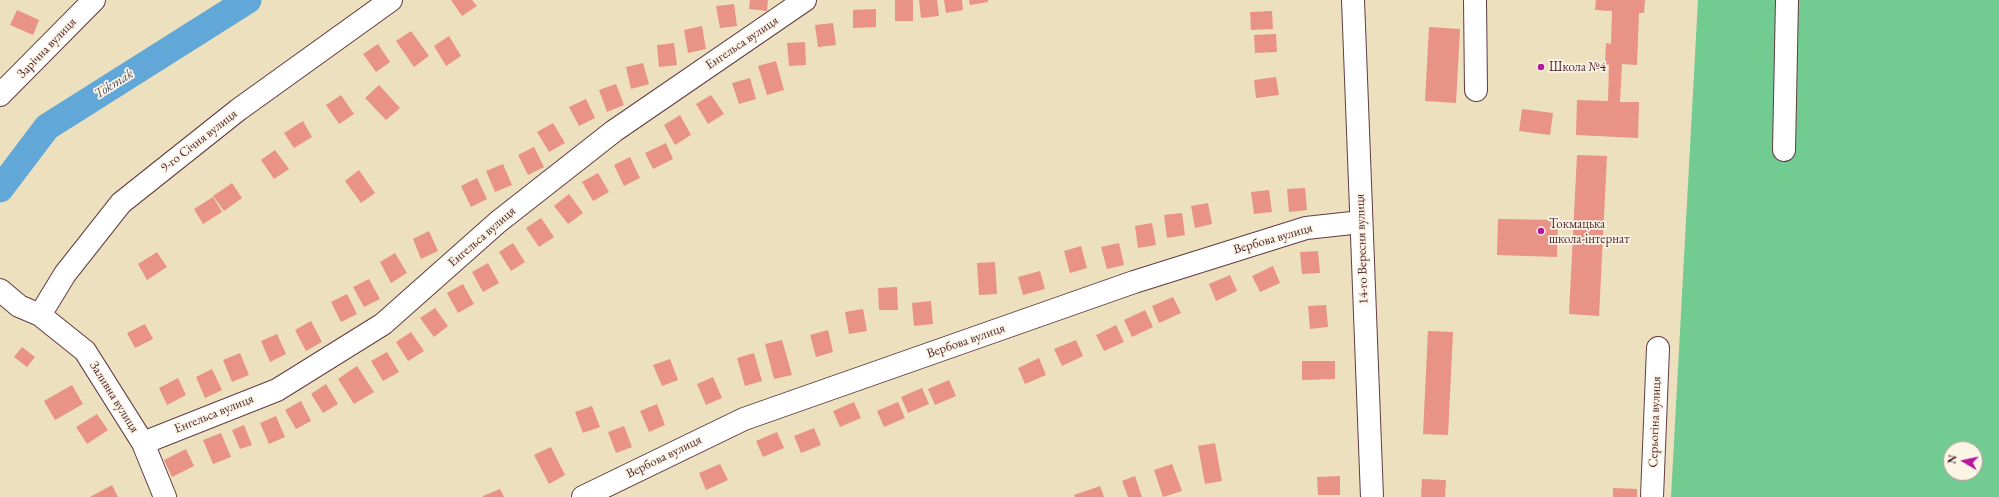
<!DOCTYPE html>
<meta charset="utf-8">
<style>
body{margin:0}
#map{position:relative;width:1999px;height:497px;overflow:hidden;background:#ede0be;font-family:"EB Garamond",serif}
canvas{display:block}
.north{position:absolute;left:1943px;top:441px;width:40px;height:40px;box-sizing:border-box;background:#fcf5e5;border:1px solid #b59f9b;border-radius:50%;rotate:279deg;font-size:11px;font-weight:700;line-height:16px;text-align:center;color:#4a1f2b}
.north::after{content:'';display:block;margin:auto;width:14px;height:18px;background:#b5179e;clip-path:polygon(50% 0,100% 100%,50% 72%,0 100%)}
</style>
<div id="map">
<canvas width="1999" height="497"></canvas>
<div class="north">N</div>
</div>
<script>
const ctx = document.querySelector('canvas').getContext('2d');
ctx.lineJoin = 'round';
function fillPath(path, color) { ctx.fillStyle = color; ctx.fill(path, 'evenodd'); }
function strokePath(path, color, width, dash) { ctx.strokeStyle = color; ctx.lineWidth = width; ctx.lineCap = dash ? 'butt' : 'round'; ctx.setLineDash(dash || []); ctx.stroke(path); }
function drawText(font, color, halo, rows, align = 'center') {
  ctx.font = font + ' "EB Garamond",serif'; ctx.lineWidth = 3.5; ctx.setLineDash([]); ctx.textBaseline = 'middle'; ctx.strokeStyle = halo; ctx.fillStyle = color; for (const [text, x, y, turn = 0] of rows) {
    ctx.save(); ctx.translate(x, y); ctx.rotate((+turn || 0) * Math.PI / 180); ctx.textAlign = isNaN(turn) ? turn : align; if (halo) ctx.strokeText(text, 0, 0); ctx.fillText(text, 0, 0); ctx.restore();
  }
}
const green = new Path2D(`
 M1698,0H1999V497H1671ZM1951,449H1975V473H1951Z`);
const river = new Path2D(`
 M0,189L47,127L248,0`);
const building = new Path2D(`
 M451,0H472L477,6L462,16Z
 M750,0H768L767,11L749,9Z
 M895,0H913V21H895Z
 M919,0H937L939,16L921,18Z
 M944,0H962L963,10L946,13Z
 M969,0H988V2L970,5Z
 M1596,0H1645L1644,13H1639L1637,65L1622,64L1620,102H1639L1638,138L1576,135L1577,100L1608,101L1609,65L1605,64L1606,43L1611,44L1612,11L1595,10Z
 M734,4L737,26L720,28L716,6Z
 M876,9V27L853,28V10Z
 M17,10L39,20L33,35L10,25Z
 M1272,11L1273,29L1251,30L1250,12Z
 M833,23L836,45L818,47L815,25Z
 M702,26L706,49L688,53L684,30Z
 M1429,27L1460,29L1456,103L1425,101Z
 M411,31L429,56L414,67L396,41Z
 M1276,34L1277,52L1255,53L1254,35Z
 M449,36L461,56L446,66L434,46Z
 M805,42L806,65L789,66L787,43Z
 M674,43L677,65L659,67L657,45Z
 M378,44L390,62L376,72L363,54Z
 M776,61L784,90L767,95L758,66Z
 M643,63L649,84L631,89L626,67Z
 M1276,77L1279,95L1256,98L1254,80Z
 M750,78L756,99L739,104L732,83Z
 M616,84L624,105L607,112L599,90Z
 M379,85L400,108L386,120L365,98Z
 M341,95L354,114L339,124L326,105Z
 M711,95L724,114L708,124L696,104Z
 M586,99L595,118L579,126L569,107Z
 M1522,109L1553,113L1550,135L1519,131Z
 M680,115L691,135L675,145L664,125Z
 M303,121L312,137L294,148L284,133Z
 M553,123L565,143L549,152L537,132Z
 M666,143L673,159L653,169L645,153Z
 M534,147L544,167L528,175L518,155Z
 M275,150L289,169L274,179L261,160Z
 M1577,155L1607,156L1599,316L1569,314Z
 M630,157L640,178L624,186L614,165Z
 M503,164L512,185L495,192L486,171Z
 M359,170L375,193L361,203L345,181Z
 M598,173L609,192L593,201L582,182Z
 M477,178L487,199L471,207L461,186Z
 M232,183L242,198L224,211L213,196Z
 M1305,188L1307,210L1289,212L1287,189Z
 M1269,190L1272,212L1254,214L1251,192Z
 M569,194L583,213L568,224L554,206Z
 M213,197L222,212L203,224L194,209Z
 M1208,203L1212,224L1195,228L1191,206Z
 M1182,213L1185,235L1167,238L1164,215Z
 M541,218L554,237L539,247L526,228Z
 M1498,219L1558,220L1557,257L1497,255Z
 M1152,223L1156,245L1138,248L1135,226Z
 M429,231L438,251L421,259L413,239Z
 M513,243L525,262L511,271L499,252Z
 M1119,243L1124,265L1107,269L1101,247Z
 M1081,246L1087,268L1070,273L1064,251Z
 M1318,251L1320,273L1302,274L1300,252Z
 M157,252L167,267L147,280L138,264Z
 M395,253L407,273L391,283L380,262Z
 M995,262L997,294L979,295L977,263Z
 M488,263L499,283L483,292L472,272Z
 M1273,266L1280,283L1260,292L1252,276Z
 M1040,271L1045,289L1023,295L1018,277Z
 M1230,275L1237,291L1216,301L1209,284Z
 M369,279L380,299L364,307L353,287Z
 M463,284L474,304L458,313L447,293Z
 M897,287L898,310H879L878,288Z
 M347,294L357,314L341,322L331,302Z
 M1173,297L1181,313L1159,323L1152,306Z
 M931,301L933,324L914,326L912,303Z
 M1326,305L1328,327L1310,329L1308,306Z
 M435,308L448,326L434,337L420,318Z
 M863,309L867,331L849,334L845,312Z
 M1145,310L1153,327L1132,337L1124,320Z
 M311,321L322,342L306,351L295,330Z
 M145,324L153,339L135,348L127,333Z
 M1116,325L1124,342L1104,351L1096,335Z
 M828,330L833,352L816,357L810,335Z
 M1428,331L1453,332L1448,435L1423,434Z
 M411,332L424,351L408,361L396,342Z
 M277,334L286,354L270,362L261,341Z
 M782,340L792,375L774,379L765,344Z
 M1076,340L1083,356L1062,366L1054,349Z
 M22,347L35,357L27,367L14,357Z
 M387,352L399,372L383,381L371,361Z
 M240,353L249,375L232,382L223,360Z
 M754,353L762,381L745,386L737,358Z
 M1039,358L1046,375L1025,384L1018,368Z
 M670,359L678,380L662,386L653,365Z
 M1302,361H1335V379L1302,380Z
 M357,366L374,392L354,404L338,379Z
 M212,369L222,390L205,398L196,377Z
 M713,377L722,398L706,405L697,384Z
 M178,378L186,395L167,405L159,388Z
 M949,380L956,396L935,405L928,389Z
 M326,384L338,404L323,413L311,394Z
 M72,385L83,404L55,420L44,401Z
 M922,388L929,404L908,413L901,397Z
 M301,401L311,421L296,429L285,410Z
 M854,402L861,418L840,427L833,411Z
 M898,402L905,418L884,427L877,411Z
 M657,404L665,425L649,432L640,411Z
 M592,406L600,427L583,433L575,412Z
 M97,414L108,430L87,444L76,427Z
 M276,416L285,437L269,444L260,423Z
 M244,425L252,445L240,449L232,430Z
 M624,426L632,447L616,453L608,432Z
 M814,428L821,445L801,453L794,436Z
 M777,432L784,448L763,457L756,441Z
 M221,433L231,457L213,464L203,440Z
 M1215,443L1222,481L1205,484L1198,446Z
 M551,447L565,475L549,484L534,455Z
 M186,449L194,466L172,477L164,460Z
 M720,464L728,480L706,490L699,473Z
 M1172,464L1182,491L1163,497L1154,470Z
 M1135,476L1142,497H1128L1122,481Z
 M1340,476V495H1318L1317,477Z
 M1422,479L1446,480L1445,497H1421Z
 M112,485L118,497H90Z
 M1100,486L1104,497H1075L1074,495Z
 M1613,488L1637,489V497H1613Z
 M500,489L504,497H483V496Z`);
const minor = new Path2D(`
 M1353,0L1372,497
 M1475,0L1476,90
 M0,95L94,0
 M1784,150L1787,0
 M0,290L19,306L40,315L85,351L143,443L165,497
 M40,315L65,274L121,203L238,110L391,0
 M143,443L277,390L383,324L498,222L614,131L805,0
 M583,497L744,419L1134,282L1306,228L1361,222
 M1652,497L1658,348`);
const markers = [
 [1541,67,4,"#b5179e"],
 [1541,231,4,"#b5179e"]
];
const streetNames = [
 ["Енгельса вулиця",742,43,-34],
 ["Зарічна вулиця",47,48,-46],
 ["9-го Січня вулиця",199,141,-38],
 ["Енгельса вулиця",482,237,-41],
 ["Вербова вулиця",1273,239,-16],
 ["14-го Вересня вулиця",1362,249,-92],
 ["Вербова вулиця",966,341,-19],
 ["Заливна вулиця",114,397,58],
 ["Енгельса вулиця",214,414,-22],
 ["Серьогіна вулиця",1655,422,-88],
 ["Вербова вулиця",664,457,-26]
];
const poiNames = [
 ["Школа №4",1549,67],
 ["Токмацька",1549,224],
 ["школа-інтернат",1549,239]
];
const waterNames = [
 ["Tokmak",114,84,-32]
];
fillPath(green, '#72cb91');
strokePath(river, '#61a7d7', 27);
fillPath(building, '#e99286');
strokePath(minor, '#623c41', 24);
strokePath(minor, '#fff', 22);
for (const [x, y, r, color] of markers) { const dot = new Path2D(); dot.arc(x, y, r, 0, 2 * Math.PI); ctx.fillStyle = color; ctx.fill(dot); strokePath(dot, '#fcf5e5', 1.5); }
drawText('13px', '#4a1f2b', '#fcf5e5', streetNames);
drawText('13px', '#4a1f2b', '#fcf5e5', poiNames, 'left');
drawText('italic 14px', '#535570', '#fcf5e5', waterNames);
</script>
